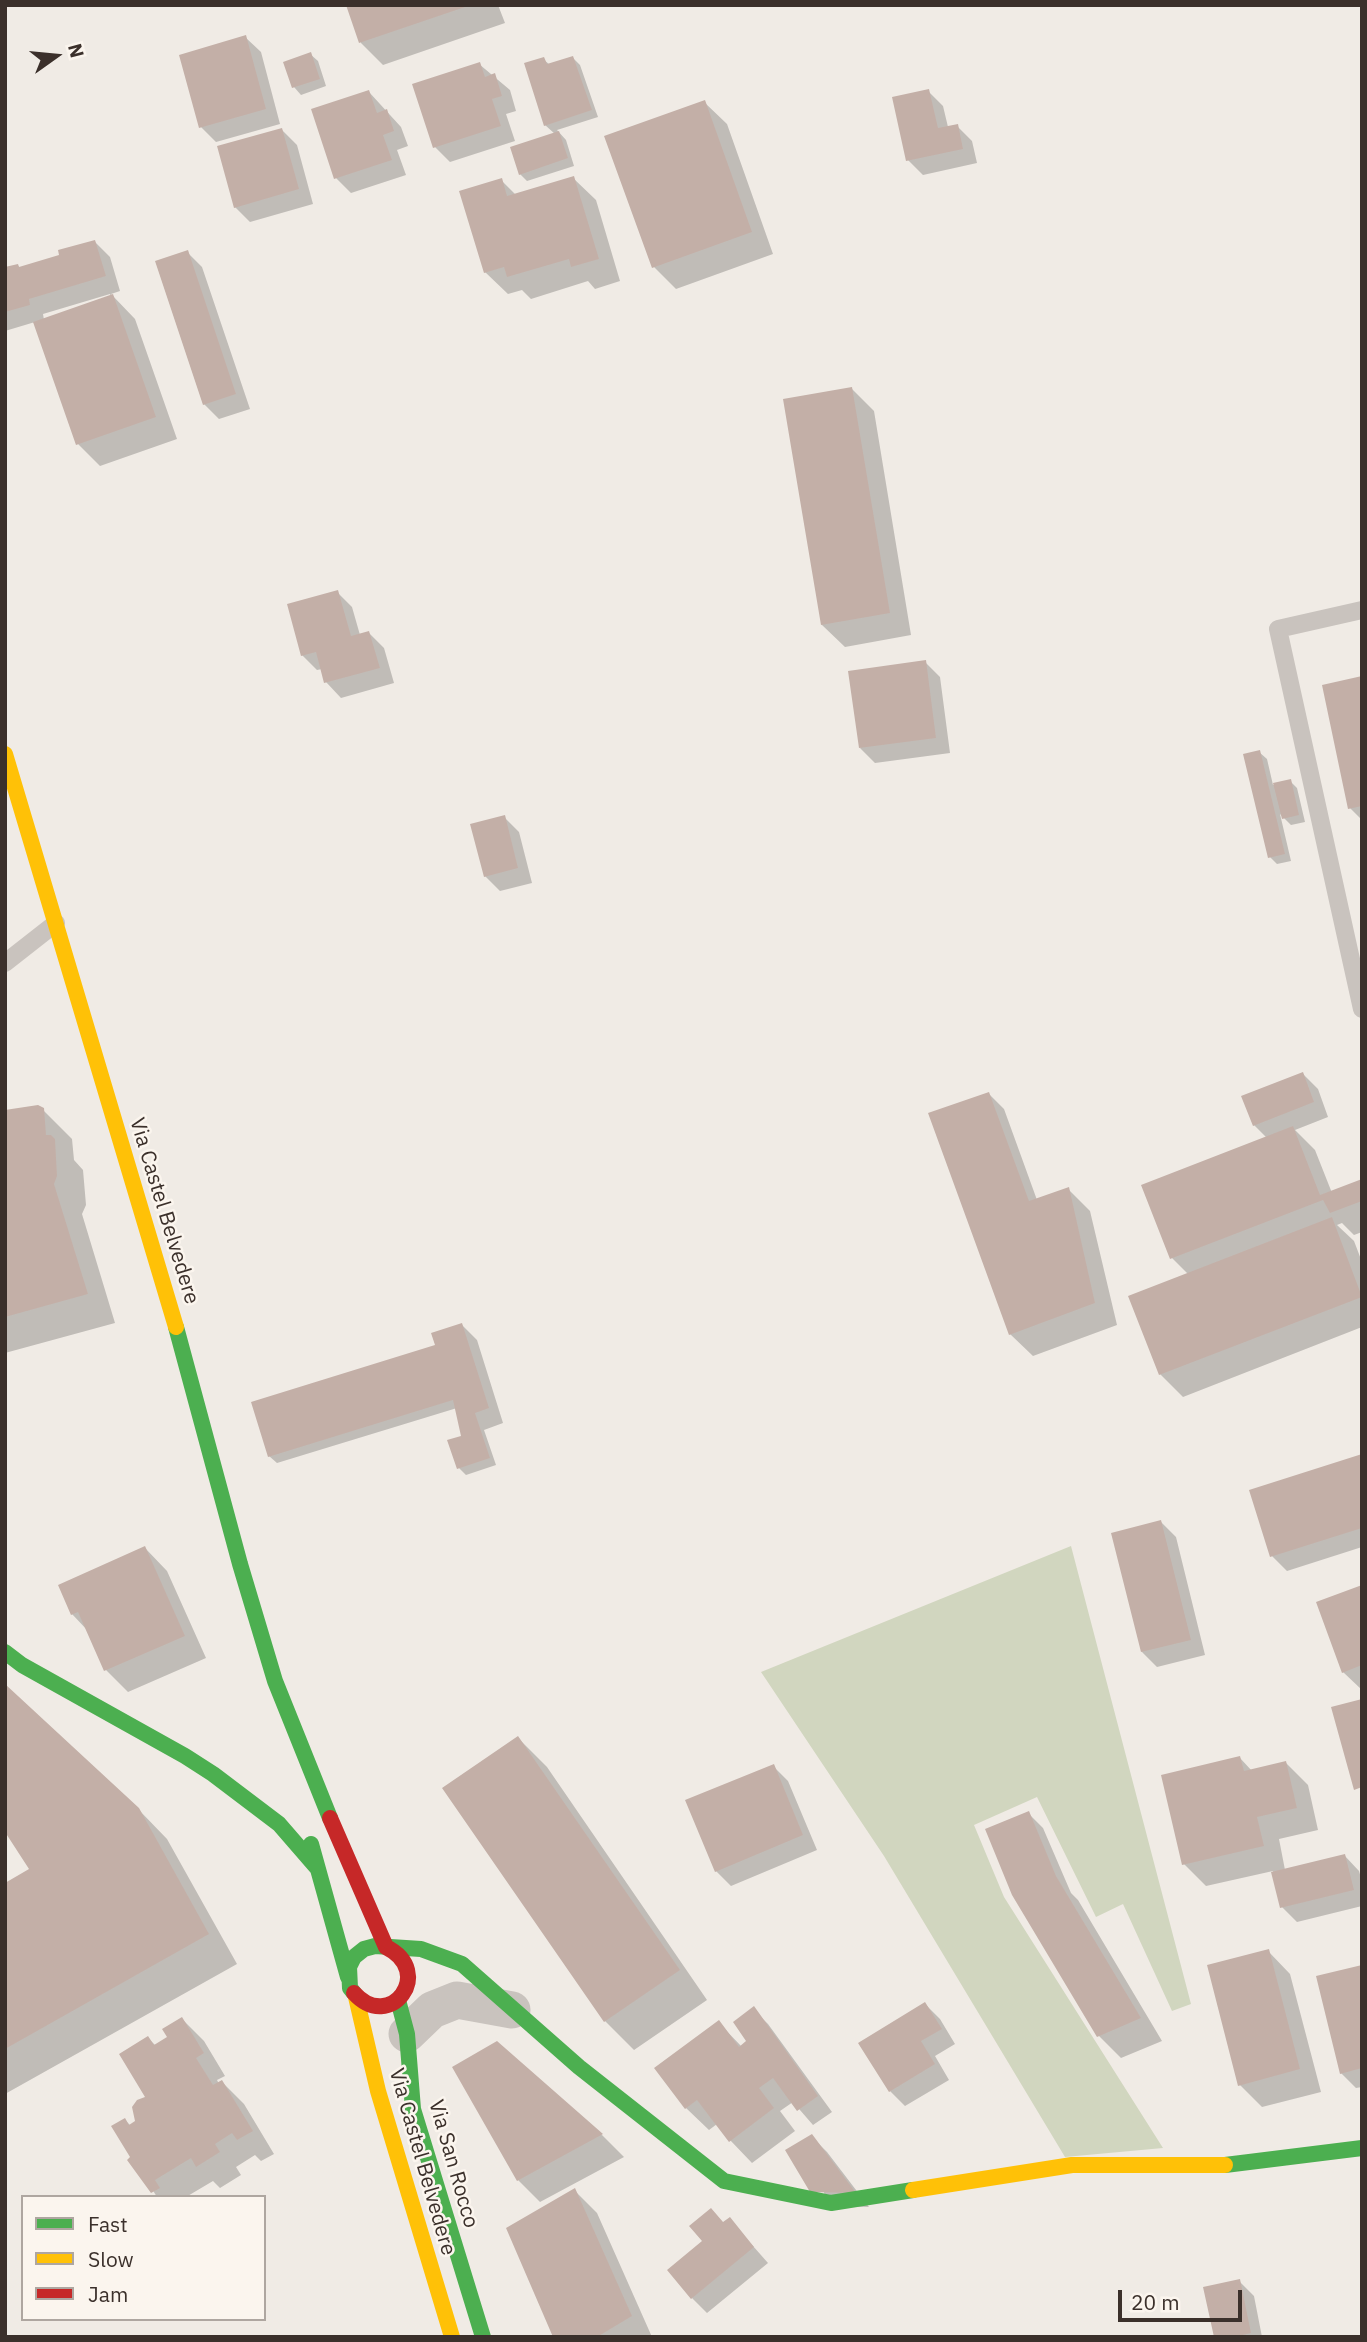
<!DOCTYPE html>
<style>
body{margin:0}
#map{position:relative;width:1367px;height:2342px;overflow:hidden;background:#f0ebe5;font-family:"IBM Plex Sans",sans-serif}
canvas{display:block}
.frame{position:absolute;inset:0;border:7px solid #3b302b;pointer-events:none}
.legend{position:absolute;left:21px;top:2195px;width:245px;height:126px;box-sizing:border-box;background:#fbf5ee;border:2px solid #aea6a0;margin:0;padding:9px 12px;list-style:none;font-size:21px;color:#3b302b}
.legend li{display:flex;align-items:center;gap:14px;height:35px}
.legend b{width:35px;border:2px solid #aea6a0}
.north{position:absolute;left:21px;top:21px;width:70px;height:70px;-webkit-text-stroke:5px #fbf5ee;paint-order:stroke;rotate:75deg;font-size:19px;font-weight:700;line-height:28px;text-align:center;color:#3b302b}
.north::after{content:'';display:block;margin:auto;width:24px;height:32px;background:#3b302b;clip-path:polygon(50% 0,100% 100%,50% 72%,0 100%)}
.scale{position:absolute;left:1118px;top:2290px;width:124px;height:32px;box-sizing:border-box;border:4px solid #3b302b;border-top:0;padding-left:9px;font-size:21px;line-height:24px;white-space:nowrap;color:#3b302b;-webkit-text-stroke:5px #fbf5ee;paint-order:stroke}
</style>
<div id="map">
<canvas width="1367" height="2342"></canvas>
<div class="frame"></div>
<ul class="legend">
<li><b style="height:9px;background:#4caf50"></b>Fast</li>
<li><b style="height:9px;background:#ffc107"></b>Slow</li>
<li><b style="height:9px;background:#c62828"></b>Jam</li>
</ul>
<div class="north">N</div>
<div class="scale">20 m</div>
</div>
<script>
const ctx = document.querySelector('canvas').getContext('2d');
ctx.lineJoin = 'round';
function fillPath(path, color) { ctx.fillStyle = color; ctx.fill(path, 'evenodd'); }
function strokePath(path, color, width, dash) { ctx.strokeStyle = color; ctx.lineWidth = width; ctx.lineCap = dash ? 'butt' : 'round'; ctx.setLineDash(dash || []); ctx.stroke(path); }
function drawText(font, color, halo, rows, align = 'center') {
  ctx.font = font + ' "IBM Plex Sans",sans-serif'; ctx.lineWidth = 5; ctx.setLineDash([]); ctx.textBaseline = 'middle'; ctx.strokeStyle = halo; ctx.fillStyle = color; for (const [text, x, y, turn = 0] of rows) {
    ctx.save(); ctx.translate(x, y); ctx.rotate((+turn || 0) * Math.PI / 180); ctx.textAlign = isNaN(turn) ? turn : align; if (halo) ctx.strokeText(text, 0, 0); ctx.fillText(text, 0, 0); ctx.restore();
  }
}
const green = new Path2D(`
 M1071,1546L1191,2004L1172,2011L1123,1904L1096,1917L1037,1797L974,1825L1004,1897L1163,2148L1065,2157L884,1856L761,1672Z`);
const shadow = new Path2D(`
 M348,5H498L505,23L383,65L361,43Z
 M245,37L261,52L280,124L216,142L201,127Z
 M310,54L318,61L326,86L301,95L294,87Z
 M573,58L580,65L598,117L557,130L566,140L574,166L527,181L520,174L555,134L545,125L543,59L550,65Z
 M479,64L510,90L516,111L506,114L515,141L450,162L435,147Z
 M928,91L943,106L948,127L957,126L972,141L977,163L923,175L908,160Z
 M369,92L401,127L408,146L397,150L406,175L351,193L336,178Z
 M704,102L727,124L773,254L676,289L654,267Z
 M282,130L297,145L313,204L250,222L235,207Z
 M573,178L596,200L620,281L595,289L588,281L531,299L522,290L508,294L485,272L501,180L516,195Z
 M95,242L110,257L120,291L111,294L135,319L177,439L100,466L78,444L35,322L5,331V269L18,266L21,268L62,256ZM110,294L111,297L44,320L43,314Z
 M187,252L202,267L250,409L219,419L204,404Z
 M852,389L874,411L911,635L845,647L822,625Z
 M337,592L352,607L360,635L369,633L384,648L394,683L341,698L326,682L322,669L317,670L302,655Z
 M925,662L940,677L950,753L875,763L860,748Z
 M1362,678V820L1350,808Z
 M1259,752L1267,759L1273,785L1290,781L1297,788L1305,822L1291,825L1280,814L1291,861L1277,864L1270,857Z
 M504,817L519,832L532,883L500,891L485,876Z
 M1303,1074L1318,1089L1328,1117L1295,1130L1315,1150L1332,1193L1362,1181V1232L1354,1235L1342,1223L1337,1225L1354,1241L1362,1262V1327L1183,1397L1160,1374L1188,1274L1172,1258L1267,1138L1254,1125Z
 M989,1094L1004,1109L1037,1200L1068,1189L1090,1211L1117,1325L1033,1356L1010,1334Z
 M43,1110L72,1139L74,1160L83,1170L86,1205L82,1214L115,1323L5,1353V1112Z
 M462,1325L477,1340L503,1423L484,1430L496,1465L466,1475L459,1468L463,1437L457,1408L277,1463L269,1456L437,1347Z
 M1362,1456V1547L1287,1571L1272,1556Z
 M1161,1522L1176,1537L1205,1655L1157,1667L1142,1652Z
 M145,1548L167,1571L206,1658L128,1692L106,1670L88,1631L72,1614Z
 M1362,1587V1690L1343,1672Z
 M518,1738L547,1767L707,2000L634,2050L605,2021Z
 M1240,1758L1252,1771L1286,1763L1308,1785L1318,1830L1279,1839L1285,1870L1344,1855L1359,1871L1362,1881V1906L1297,1922L1282,1907L1273,1871L1206,1886L1184,1864Z
 M773,1766L788,1781L817,1850L731,1886L716,1871Z
 M138,1809L167,1839L237,1964L5,2094V1885Z
 M1028,1813L1043,1828L1071,1893L1078,1900L1162,2041L1121,2058L1099,2036Z
 M1268,1951L1290,1974L1321,2092L1262,2107L1240,2085Z
 M1362,1967V2087L1356,2088L1341,2073Z
 M925,2004L940,2019L955,2044L935,2056L949,2080L905,2106L890,2091Z
 M753,2009L768,2024L832,2112L813,2125L793,2102L780,2111L795,2131L752,2163L730,2140L717,2124L709,2130L686,2108L718,2022L742,2047L746,2044Z
 M182,2019L204,2041L225,2076L217,2080L219,2084L222,2082L244,2104L274,2154L261,2161L255,2155L236,2167L241,2175L220,2188L213,2181L186,2197H157L132,2157L125,2120L131,2126L137,2122L148,2098V2038L156,2046L170,2038Z
 M497,2043L602,2135L624,2157L540,2202L518,2180Z
 M812,2137L827,2152L869,2207L827,2206Z
 M575,2191L597,2213L652,2337H555Z
 M730,2220L768,2263L707,2313L692,2298L724,2224Z
 M1239,2281L1254,2296L1262,2337H1216Z`);
const building = new Path2D(`
 M346,5H468V6L359,43Z
 M246,35L266,109L199,128L179,55Z
 M311,52L320,79L292,88L283,62Z
 M573,56L592,110L544,126L524,63L544,57L547,64Z
 M480,62L485,77L495,73L502,96L492,99L501,126L433,148L412,84Z
 M929,89L938,128L958,124L963,149L906,161L892,97Z
 M369,90L377,113L387,109L394,131L383,135L392,160L334,179L311,109Z
 M705,100L752,232L652,268L604,136Z
 M282,128L299,189L234,208L217,146Z
 M559,131L568,158L519,175L510,147Z
 M574,176L599,259L571,267L569,259L507,277L504,267L484,273L459,191L502,178L507,196Z
 M95,240L106,276L29,299L30,305L5,312V267L18,264L19,267L59,255L58,250Z
 M188,250L236,394L203,405L155,261Z
 M113,294L156,417L76,445L33,322Z
 M852,387L890,613L821,625L783,399Z
 M338,590L351,636L369,631L380,668L324,683L316,652L301,656L287,604Z
 M926,660L936,738L859,748L848,671Z
 M1362,676V806L1348,809L1322,685Z
 M1260,750L1285,854L1268,858L1243,754Z
 M1291,779L1299,815L1282,819L1273,783Z
 M505,815L518,868L484,877L470,824Z
 M1303,1072L1314,1102L1253,1126L1241,1096Z
 M989,1092L1029,1201L1069,1187L1095,1303L1009,1335L928,1113Z
 M38,1105L44,1108L46,1135H51L55,1139L57,1176L54,1184L88,1294L5,1317V1110Z
 M1293,1126L1320,1195L1362,1179V1201L1330,1213L1323,1200L1170,1259L1141,1185Z
 M1332,1217L1362,1297L1159,1375L1128,1296Z
 M462,1323L489,1408L475,1413L490,1458L457,1469L447,1440L461,1436L453,1400L268,1457L251,1402L435,1345L431,1333Z
 M1362,1454V1528L1270,1557L1249,1490Z
 M1161,1520L1191,1640L1141,1652L1111,1533Z
 M145,1546L185,1636L104,1671L78,1612L71,1615L58,1585Z
 M1362,1585V1665L1342,1673L1316,1602Z
 M5,1684L139,1808L209,1934L5,2049V1883L29,1869L5,1832Z
 M1362,1699V1787L1354,1790L1331,1707Z
 M518,1736L680,1970L604,2022L442,1788Z
 M1240,1756L1244,1771L1286,1761L1297,1808L1257,1817L1264,1846L1182,1865L1161,1775Z
 M774,1764L803,1835L715,1872L685,1800Z
 M1029,1811L1056,1876L1141,2018L1097,2037L1012,1895L985,1829Z
 M1345,1854L1354,1890L1280,1908L1271,1872Z
 M1269,1949L1300,2069L1238,2086L1207,1965Z
 M1362,1965V2068L1340,2074L1316,1976Z
 M925,2002L942,2029L921,2041L935,2064L889,2092L858,2043Z
 M754,2006L818,2096L797,2111L773,2078L759,2088L774,2108L729,2142L697,2100L685,2109L654,2068L719,2020L739,2047L746,2041L733,2022Z
 M182,2017L204,2053L196,2058L213,2085L222,2080L253,2131L237,2140L232,2133L215,2144L220,2152L196,2167L191,2158L155,2180L160,2188L151,2193L127,2160L130,2157L111,2126L125,2118L129,2125L135,2121L132,2107L137,2100L145,2097L119,2054L148,2036L154,2045L167,2037L162,2029Z
 M497,2041L603,2134L517,2181L452,2067Z
 M812,2134L856,2193L810,2192L785,2150Z
 M575,2188L632,2316L597,2337H553L506,2228Z
 M711,2208L723,2222L730,2217L754,2247L691,2299L667,2270L702,2241L689,2226Z
 M1240,2279L1251,2333L1235,2337H1214L1203,2287Z`);
const lane = new Path2D(`
 M1362,610L1278,629L1362,1009
 M5,963L56,923`);
const street = new Path2D(`
 M407,2034L432,2010L457,2000L512,2010`);
const fast = new Path2D(`
 M176,1327L240,1564L275,1681L330,1818
 M5,1652L22,1665L185,1756L213,1774L279,1824L318,1869
 M311,1844L348,1977
 M354,1993L350,1988L349,1967L354,1957L364,1949L375,1946L421,1949L462,1964L579,2067L724,2181L831,2203L913,2190
 M398,2000L407,2034L413,2109L483,2337
 M1225,2165L1362,2148`);
const slow = new Path2D(`
 M5,754L176,1327
 M356,1997L378,2091L452,2337
 M913,2190L1072,2165H1225`);
const jam = new Path2D(`
 M330,1818L386,1947C436,1972 390,2033 354,1993`);
const streetNames = [
 ["Via Castel Belvedere",164,1211,73],
 ["Via Castel Belvedere",422,2162,74],
 ["Via San Rocco",453,2164,74]
];
fillPath(green, '#d1d6bf');
fillPath(shadow, '#0003');
fillPath(building, '#c3afa7');
strokePath(lane, '#c9c3be', 18);
strokePath(street, '#c9c3be', 37);
strokePath(fast, '#4caf50', 16);
strokePath(slow, '#ffc107', 16);
strokePath(jam, '#c62828', 16);
drawText('21px', '#3b302b', '#fbf5ee', streetNames);
</script>
